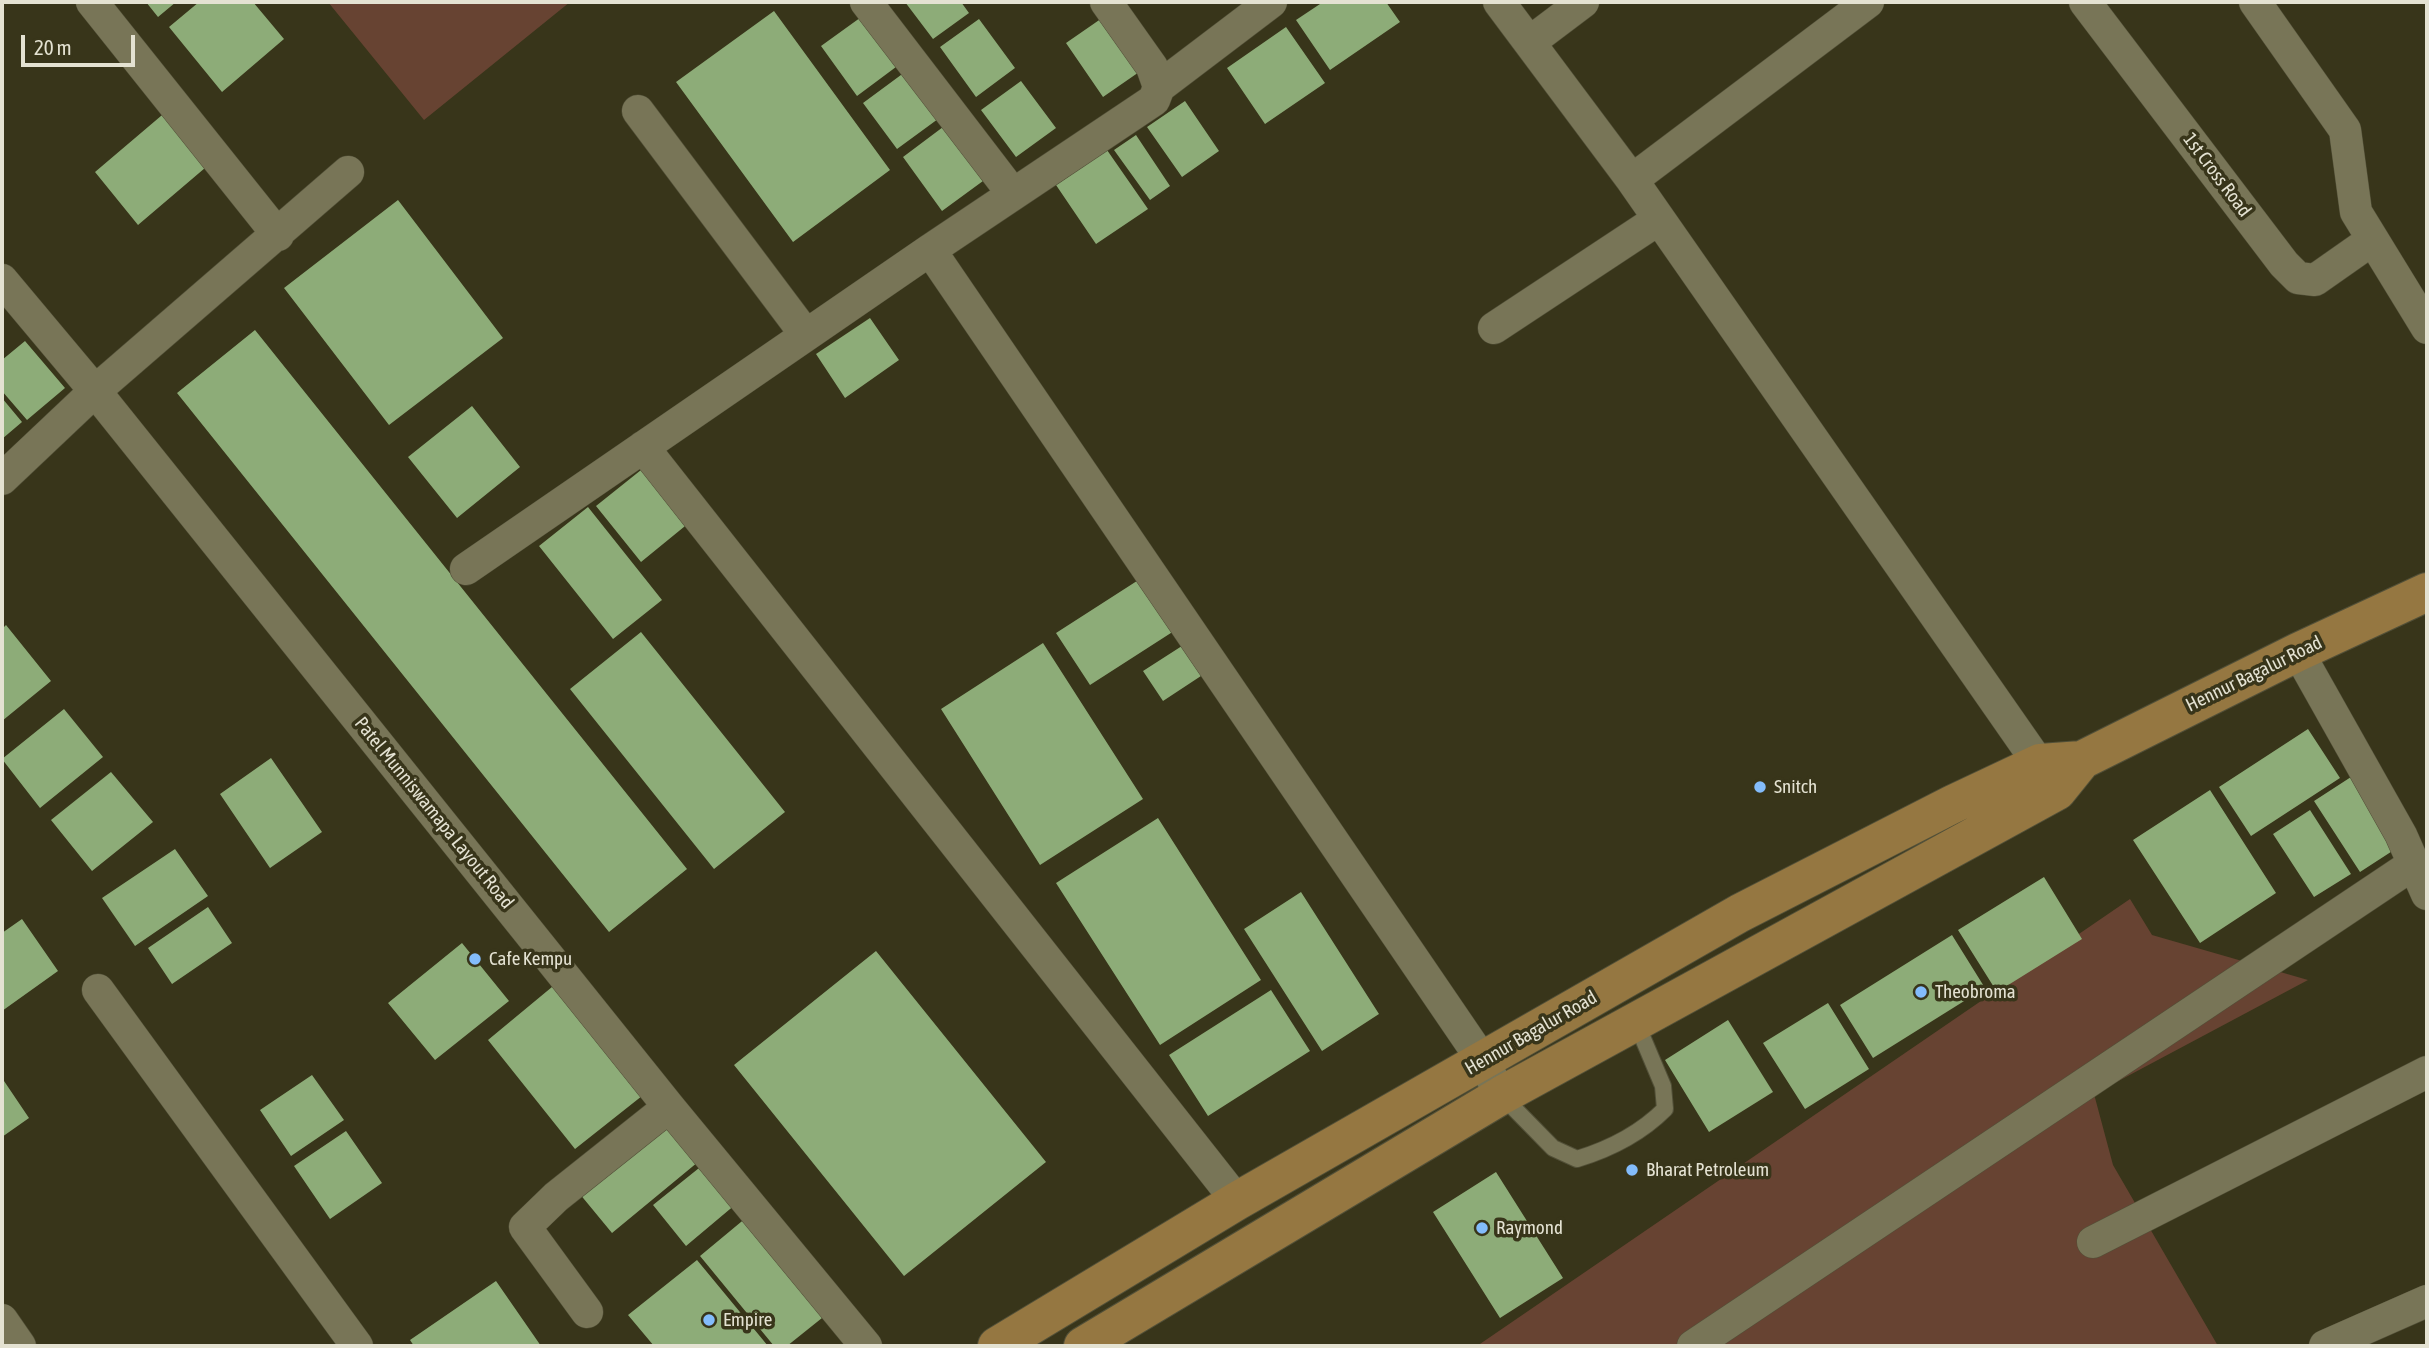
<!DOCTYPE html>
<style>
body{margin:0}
#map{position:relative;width:2429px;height:1348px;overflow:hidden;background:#38351a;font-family:"Asap Condensed",sans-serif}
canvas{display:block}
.frame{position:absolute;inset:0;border:4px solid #e4e2d2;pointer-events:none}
.scale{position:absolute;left:21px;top:35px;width:114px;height:32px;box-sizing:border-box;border:4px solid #e4e2d2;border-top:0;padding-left:9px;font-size:21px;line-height:24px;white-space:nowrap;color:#e4e2d2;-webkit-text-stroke:5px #38351a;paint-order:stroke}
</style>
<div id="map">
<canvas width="2429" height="1348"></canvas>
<div class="frame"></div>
<div class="scale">20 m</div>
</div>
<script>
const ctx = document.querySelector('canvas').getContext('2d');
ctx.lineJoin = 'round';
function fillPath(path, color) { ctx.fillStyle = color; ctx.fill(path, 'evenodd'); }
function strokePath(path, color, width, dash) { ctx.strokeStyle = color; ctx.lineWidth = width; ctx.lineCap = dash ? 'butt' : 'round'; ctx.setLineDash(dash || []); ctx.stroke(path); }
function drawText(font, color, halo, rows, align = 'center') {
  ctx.font = font + ' "Asap Condensed",sans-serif'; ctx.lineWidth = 7; ctx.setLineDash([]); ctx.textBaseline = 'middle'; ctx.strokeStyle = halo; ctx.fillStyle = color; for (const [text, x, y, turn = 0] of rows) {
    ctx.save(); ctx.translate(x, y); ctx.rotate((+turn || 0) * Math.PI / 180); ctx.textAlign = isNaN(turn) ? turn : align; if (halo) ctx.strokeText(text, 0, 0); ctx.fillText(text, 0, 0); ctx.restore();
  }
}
const green = new Path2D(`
 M328,2H570L424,120Z
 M2130,899L2152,935L2308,980L2094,1094L2113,1165L2218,1346H1477Z`);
const building = new Path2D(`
 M146,2H176L158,17Z
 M199,2H253L284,39L222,92L169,27Z
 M905,2H961L969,13L933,39Z
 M1323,2H1386L1400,22L1330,70L1296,20Z
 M774,11L890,170L793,242L676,82Z
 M864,15L900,64L857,96L821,46Z
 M1105,16L1142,70L1103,97L1066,43Z
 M979,19L1015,68L976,97L940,47Z
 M1286,27L1325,83L1265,124L1227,68Z
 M905,72L938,119L897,149L863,103Z
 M1021,81L1056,128L1016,157L981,110Z
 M1185,101L1219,151L1182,177L1147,127Z
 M168,110L212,162L138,225L95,172Z
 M943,127L983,181L942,211L903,157Z
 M1136,135L1170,186L1150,200L1114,150Z
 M1107,150L1148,209L1096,244L1056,185Z
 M398,200L503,338L389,425L284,288Z
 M870,318L899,360L845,398L816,354Z
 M255,330L687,869L609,932L177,393Z
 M25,341L65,388L27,420L2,391V360Z
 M2,398L22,422L2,439Z
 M472,406L520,467L457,518L408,457Z
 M646,466L690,522L641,562L596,506Z
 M588,507L662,600L613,639L539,546Z
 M1140,579L1174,631L1090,685L1056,633Z
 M6,625L51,681L2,721V629Z
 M641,632L785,812L714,869L570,689Z
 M1043,643L1143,799L1040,865L941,709Z
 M1185,644L1204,674L1163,701L1143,671Z
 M64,709L103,757L40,808L2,759Z
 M2308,729L2340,778L2251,836L2219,787Z
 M271,758L322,832L270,868L220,794Z
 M111,772L153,822L92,871L51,820Z
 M2351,777L2397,848L2360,872L2314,801Z
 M2210,790L2276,893L2200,943L2133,840Z
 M2310,810L2351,874L2314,897L2273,834Z
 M1158,818L1261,980L1160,1045L1056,883Z
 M175,849L208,896L135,946L102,898Z
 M2044,877L2082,939L1997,992L1958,930Z
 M1301,892L1379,1014L1322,1051L1244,929Z
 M208,907L232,943L172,984L148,948Z
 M22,919L58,971L2,1011V933Z
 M1952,935L1985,988L1873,1058L1840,1005Z
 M462,943L509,1001L435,1060L388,1003Z
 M876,951L1046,1162L904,1276L734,1065Z
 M558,982L647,1092L575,1149L488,1040Z
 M1271,990L1310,1051L1208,1116L1169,1055Z
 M1828,1003L1869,1069L1805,1109L1763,1043Z
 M1728,1020L1773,1092L1709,1132L1665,1060Z
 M312,1075L344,1120L291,1156L260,1110Z
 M2,1078L29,1118L2,1137Z
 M666,1123L698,1162L612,1233L579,1193Z
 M346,1131L382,1183L330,1219L294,1166Z
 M704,1164L736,1204L686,1246L653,1205Z
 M1496,1172L1563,1278L1500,1318L1433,1212Z
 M753,1212L832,1310L787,1346H774L700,1256Z
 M697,1260L768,1346H654L628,1315Z
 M496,1281L541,1346H414L410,1340Z`);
const lane = new Path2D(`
 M1502,1096L1553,1148L1577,1159C1610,1149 1641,1133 1665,1109L1663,1086L1636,1022`);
const street = new Path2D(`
 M92,2L278,235
 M866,2L1013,194
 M1106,2L1152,67L1159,87L1154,100L930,250L1483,1061L1494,1082
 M1499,2L1632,180L2053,784
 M2085,2L2284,264L2298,278L2315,280L2372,240
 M2255,2L2345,130L2356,212L2427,328
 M1530,42L1583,2
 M1159,87L1271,2
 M638,111L806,335
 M1632,180L1868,2
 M2,280L95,391L669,1107L866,1346
 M1494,328L1659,219
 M643,447L1237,1201
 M2,479L95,391L348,172
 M466,569L930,250
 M2298,652L2401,835L2427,894
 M98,990L357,1346
 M2093,1242L2427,1072
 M587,1312L525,1227L556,1197L669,1107
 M2,1320L20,1346
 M1693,1346L2412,865
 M2325,1346L2427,1301`);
const primary = new Path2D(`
 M997,1346L1237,1201L1740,913L1953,804L2040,763L2082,760L2298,652L2427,592
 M1083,1346L1502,1095L2057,791L2082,760`);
const markers = [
 [1760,787,7,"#83bcfb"],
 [475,959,7,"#83bcfb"],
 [1921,992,7,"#83bcfb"],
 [1632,1170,7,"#83bcfb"],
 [1482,1228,7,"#83bcfb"],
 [709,1320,7,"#83bcfb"]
];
const streetNames = [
 ["1st Cross Road",2217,175,53],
 ["Hennur Bagalur Road",2254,674,-26],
 ["Patel Munniswamapa Layout Road",434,813,51],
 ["Hennur Bagalur Road",1531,1033,-30]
];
const poiNames = [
 ["Snitch",1774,787],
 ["Cafe Kempu",489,959],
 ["Theobroma",1935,992],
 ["Bharat Petroleum",1646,1170],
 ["Raymond",1496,1228],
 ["Empire",723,1320]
];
fillPath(green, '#674332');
fillPath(building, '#8dac78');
strokePath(lane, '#525038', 18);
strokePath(street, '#525038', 33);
strokePath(primary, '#525038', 40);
strokePath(lane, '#787557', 16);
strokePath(street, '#787557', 32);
strokePath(primary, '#957741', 38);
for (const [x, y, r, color] of markers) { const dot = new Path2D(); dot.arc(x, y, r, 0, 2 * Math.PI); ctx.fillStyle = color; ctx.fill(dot); strokePath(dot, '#38351a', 2.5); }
drawText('19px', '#e4e2d2', '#38351a', streetNames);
drawText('19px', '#e4e2d2', '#38351a', poiNames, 'left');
</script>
